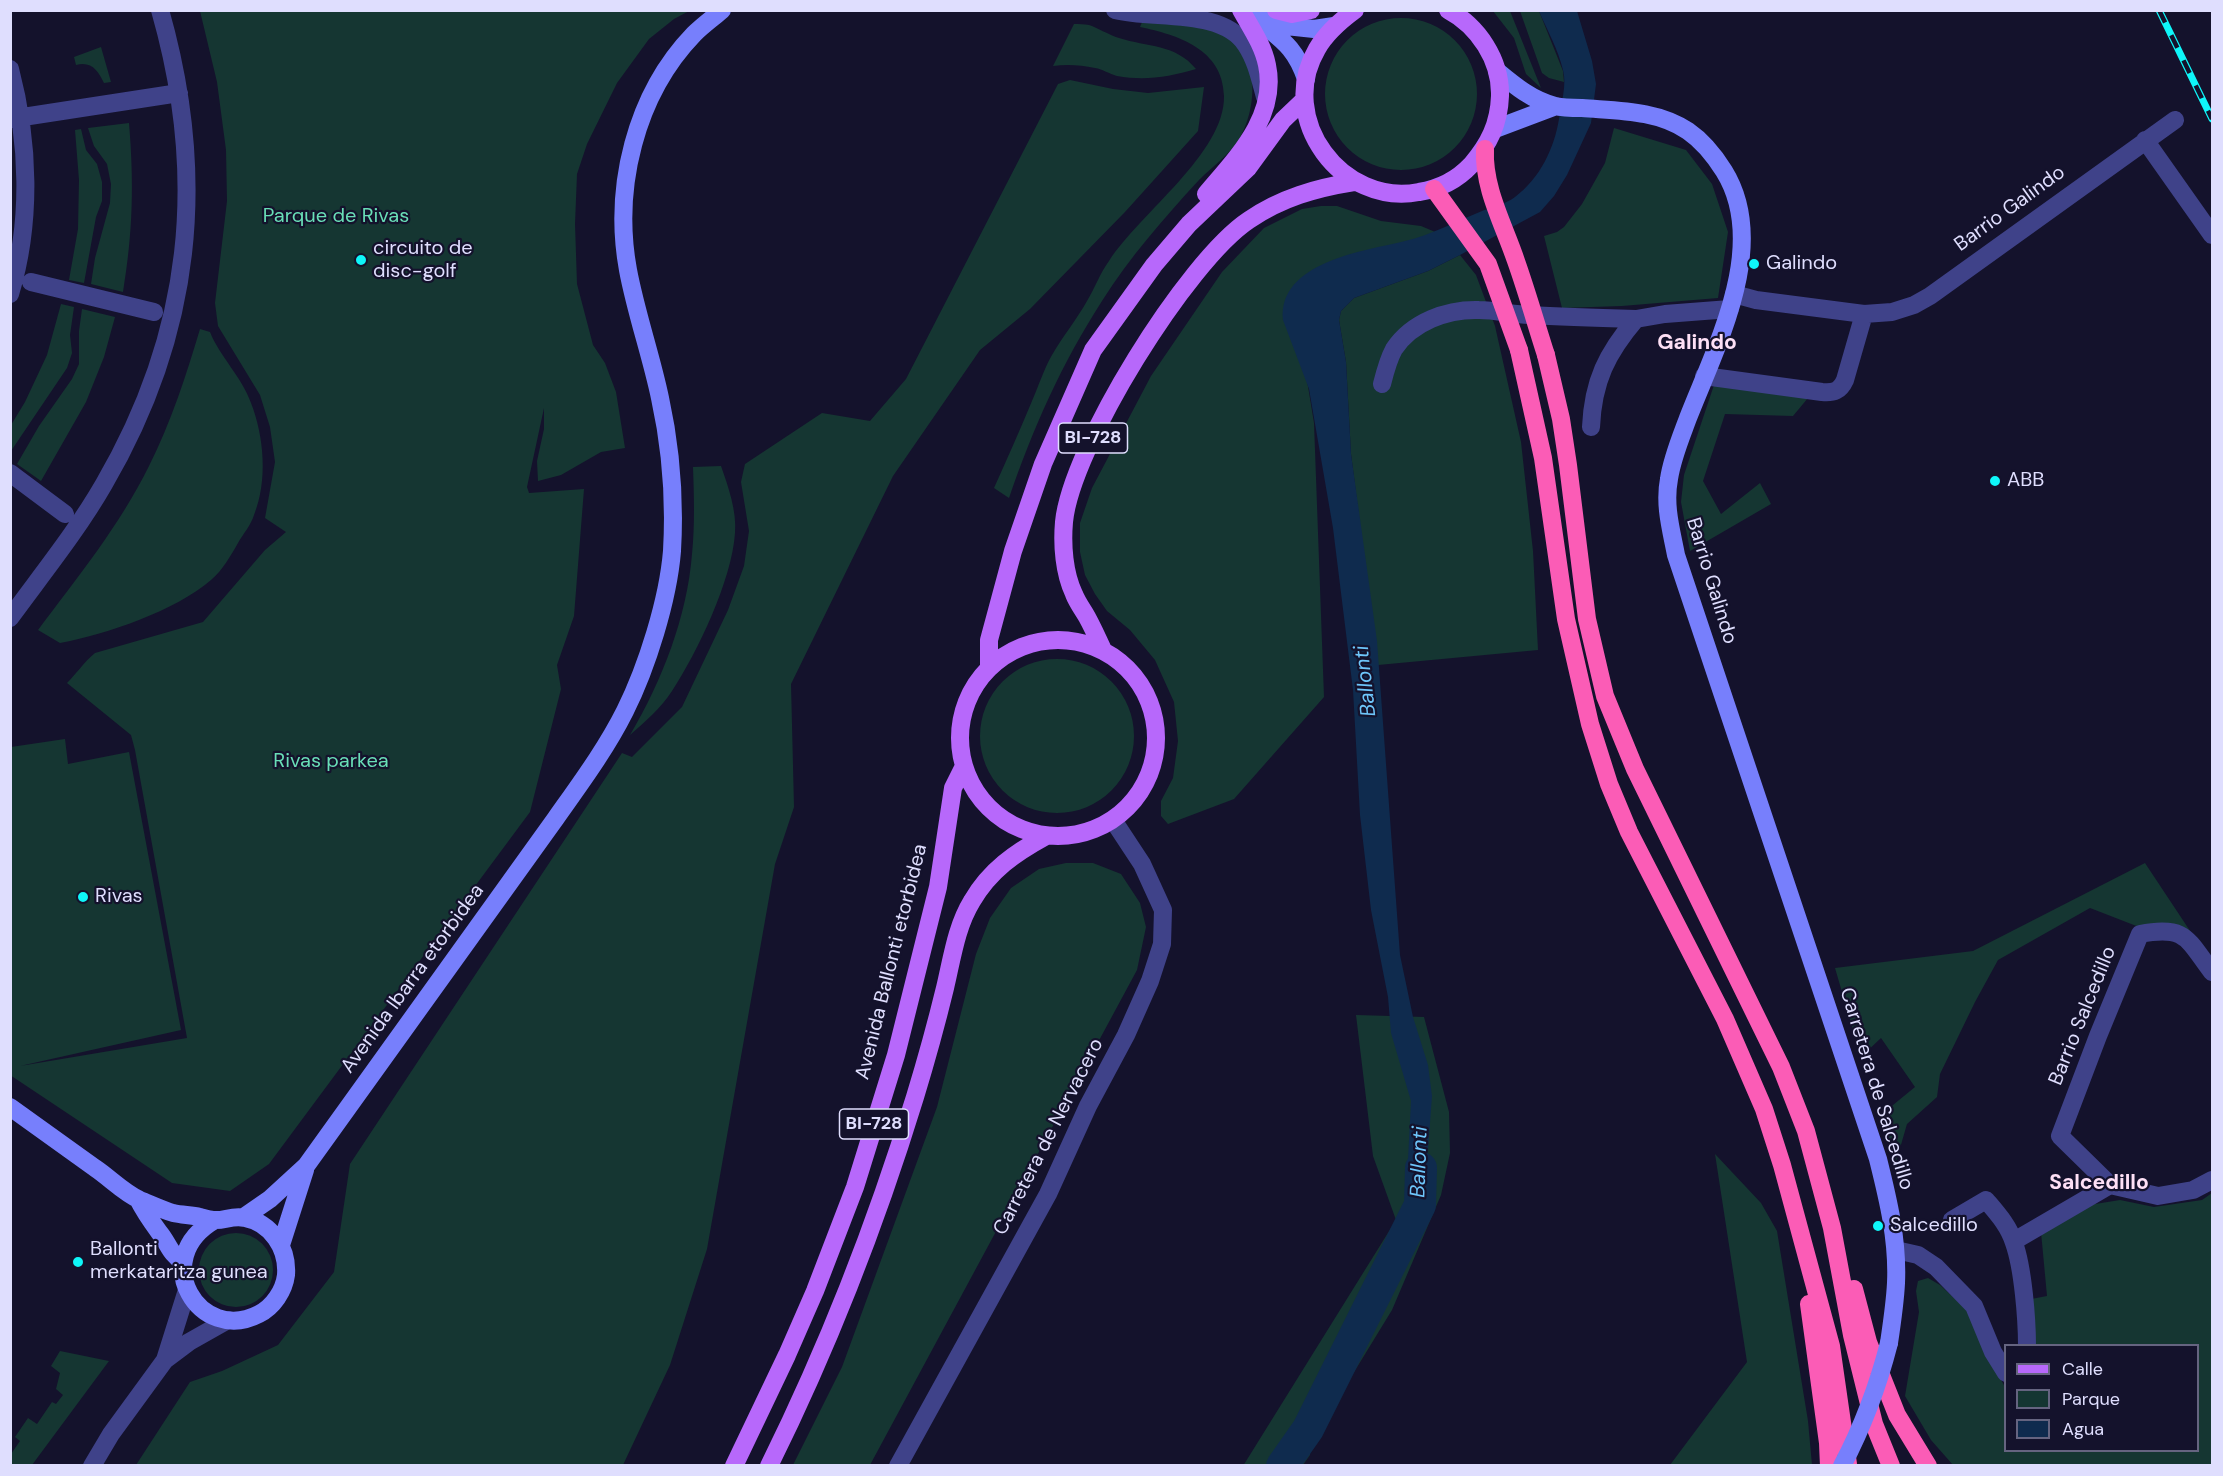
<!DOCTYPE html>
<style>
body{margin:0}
#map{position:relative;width:2223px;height:1476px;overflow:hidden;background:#14122c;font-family:"DM Sans",sans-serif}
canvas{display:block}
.frame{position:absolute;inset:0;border:12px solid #dfdefe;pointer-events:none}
.legend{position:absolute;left:2004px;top:1344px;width:195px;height:108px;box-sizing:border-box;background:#14122c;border:2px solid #656480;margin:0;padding:8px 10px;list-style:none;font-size:18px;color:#dfdefe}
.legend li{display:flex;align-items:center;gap:12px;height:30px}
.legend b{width:30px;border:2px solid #656480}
</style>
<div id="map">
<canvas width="2223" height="1476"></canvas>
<div class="frame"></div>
<ul class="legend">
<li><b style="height:8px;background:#b768fb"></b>Calle</li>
<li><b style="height:16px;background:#153632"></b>Parque</li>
<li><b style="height:16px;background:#0f2b4e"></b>Agua</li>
</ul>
</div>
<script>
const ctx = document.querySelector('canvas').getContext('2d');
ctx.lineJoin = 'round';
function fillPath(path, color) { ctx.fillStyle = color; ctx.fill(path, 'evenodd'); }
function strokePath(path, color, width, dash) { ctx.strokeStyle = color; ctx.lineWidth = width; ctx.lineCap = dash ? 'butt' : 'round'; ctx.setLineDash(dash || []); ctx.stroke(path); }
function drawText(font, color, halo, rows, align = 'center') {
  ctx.font = font + ' "DM Sans",sans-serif'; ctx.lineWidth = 4.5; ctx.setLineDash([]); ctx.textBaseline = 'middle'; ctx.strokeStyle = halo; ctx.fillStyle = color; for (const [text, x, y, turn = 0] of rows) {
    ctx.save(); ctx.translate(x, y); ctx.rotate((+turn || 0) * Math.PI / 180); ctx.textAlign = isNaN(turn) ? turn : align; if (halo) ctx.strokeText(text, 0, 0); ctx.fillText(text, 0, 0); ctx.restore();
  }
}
const green = new Path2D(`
 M200,11H689L674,19L649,39L617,83L587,144L577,174L575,224L577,284L593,345L605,363L616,392L625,448L601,452L561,475L538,481L537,461L544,429V408L527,487L529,493L584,489L574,616L557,665L561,689L530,812L269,1164L230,1191L172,1183L10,1075L11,747L65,739L68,764L129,752L181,1030L20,1066L187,1038L135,750L131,735L67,683C77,673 84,662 95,653L203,622L265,550L286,532L265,518L275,462L270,427L260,395L218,326L215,303L227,201L226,150L217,82Z
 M1493,11H1510L1541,88L1526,74L1514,38Z
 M1520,11H1539L1563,71L1564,82L1549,78L1542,73Z
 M1325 94a76 76 0 1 1 152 0a76 76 0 1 1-152 0Z
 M1142,22C1162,23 1208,23 1223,32C1260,53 1258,105 1240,138C1230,154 1212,167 1199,180C1164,218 1129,258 1102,301C1062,363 1033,428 1009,498L994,488C1007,459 1020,430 1032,401C1039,385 1044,369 1052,355C1063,336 1077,319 1087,301C1095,288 1100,273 1109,261C1140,213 1225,153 1224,96C1223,49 1178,35 1140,27Z
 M1074,24C1079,24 1084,24 1089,25C1096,27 1109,35 1119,38C1147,47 1176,44 1196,69C1169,77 1145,81 1117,76C1109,74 1103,69 1095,68C1081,65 1067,64 1053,66Z
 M101,47L111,82L104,83C98,71 92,61 76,65L74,57Z
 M1070,80L1113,89L1148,93L1204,87L1198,131L1125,212L1030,309L980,350L893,476L791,684L794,807L775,864L707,1249L670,1365L623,1465H136L190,1382L222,1371L278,1345L334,1272L350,1164L622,753L632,757L682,707L728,610L744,566L749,531L741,482L745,464L822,413L870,421L906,379L1058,84Z
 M129,123C134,183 133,232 123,292L91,284L95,258L110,203L111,184L107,164L94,146L88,128Z
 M1614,128L1686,150L1712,184L1728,232L1718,298L1622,306L1562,308L1544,236L1557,232L1564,227L1582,204L1605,163Z
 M81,129L86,150L97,164L102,182V201L96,217L84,283L69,280L78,229L79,180L75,130Z
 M1321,206H1337L1381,221L1421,226L1440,234L1342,285L1299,331L1314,423L1324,697L1234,799L1168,824L1161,816V801L1173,778L1178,741L1174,702L1155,660L1130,630L1107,611L1095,594L1085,575L1080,552V523L1092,488L1151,376L1222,272L1264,228L1302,209Z
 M1460,255L1476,275L1495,326L1521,442L1533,551L1538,650L1378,665L1351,454L1346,362L1339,320L1341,311L1354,298L1428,271Z
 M61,304L74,307L70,335L72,353L67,368L11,451V425L25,402L47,355Z
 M82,309L115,317L104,357L86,402L41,481L17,464L39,426L72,379L79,364V331Z
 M200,329L210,332C220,357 242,377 251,403C264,436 268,481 254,515C251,525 243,534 238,543C231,555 223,570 211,580C175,611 107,634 60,643L38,630C77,578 120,525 149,466C171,422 186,376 200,329Z
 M1714,385L1808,398L1793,416L1725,414L1703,481L1721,514L1760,483L1771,504L1690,551L1681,502L1684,475Z
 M721,466C728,486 737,511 735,533C732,580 697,653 672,691C661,708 645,722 630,735C662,681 687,617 692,554C695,525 694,496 693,467Z
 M980 736a77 77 0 1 1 154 0a77 77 0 1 1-154 0Z
 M1066,863H1093L1121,874L1140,903L1146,927L1137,970L870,1465H793L842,1367L937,1107L976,954L990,918L1011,888L1039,869Z
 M2145,863L2212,964L2186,931L2139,927L2090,908L1998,960L1975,1002L1940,1074L1937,1097L1907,1124L1896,1162L1882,1114L1915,1087L1881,1038L1861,1057L1835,968L1973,951Z
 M1356,1015L1424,1017L1449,1112L1450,1153L1441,1195L1392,1310L1310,1444V1455L1303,1465L1243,1466L1396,1220L1373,1156Z
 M1715,1154L1761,1203L1777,1231L1808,1421L1812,1465H1670L1747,1362Z
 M2212,1193V1465H1953L1931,1440L1905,1396L1919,1312L1916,1291L1918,1281L1928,1278L1940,1285L1966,1309L1989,1358L2005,1387L2006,1450H2198V1346L2031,1345L2026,1300L2047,1296L2041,1232L2089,1205L2120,1200L2154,1207L2202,1200Z
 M199 1270a37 37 0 1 1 74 0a37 37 0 1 1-74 0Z
 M60,1351L109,1361L32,1465H11V1454L20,1441L15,1437L28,1418L37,1424L52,1402L56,1404L63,1395L56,1389L60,1373L51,1366Z`);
const water = new Path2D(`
 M1539,11H1577L1592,61L1596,84L1591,123L1567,175L1554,196L1540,212L1460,255L1428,271L1354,298L1341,311L1339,320L1346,362L1351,454L1377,641L1400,955L1413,1017L1428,1065L1432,1096L1426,1177L1420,1205L1415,1215L1408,1160L1411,1101L1391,1033L1388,997L1371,910L1360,815L1353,690L1333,528L1309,389L1283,320C1278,262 1364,251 1405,241C1431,235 1457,221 1482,211C1492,207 1506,204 1515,197C1540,178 1554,149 1559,119C1561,104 1567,85 1563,70C1558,49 1547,30 1539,11Z`);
const river = new Path2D(`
 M1282,1466L1308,1429L1420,1205L1421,1168`);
const street = new Path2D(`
 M1115,10C1154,20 1222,8 1246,45C1256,60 1260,79 1265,97
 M10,69C29,141 32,222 10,294
 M10,119L179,93
 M2145,140L2212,235
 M31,282L154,312
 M1734,294L1756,300L1864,314L1892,312L1914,305L1930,296L2175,120
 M1704,376L1822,392C1834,393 1840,391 1845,380L1864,314
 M1382,384C1385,372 1388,360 1394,349C1412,322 1447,309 1479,310C1495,310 1512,314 1529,315C1565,317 1600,318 1636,319
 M1591,427C1593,381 1607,353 1636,319L1665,314L1730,309
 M10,473L65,514
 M10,618C42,574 77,531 104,484C192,333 208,178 160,10
 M2212,972C2187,939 2186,925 2140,934L2098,1036L2060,1136L2110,1185L2158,1196L2193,1190L2212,1180
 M1952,1220L1986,1200C1997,1213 2009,1226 2014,1243C2023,1268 2027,1319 2027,1346
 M2014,1241L2110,1185
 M1896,1250L1918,1255L1936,1267L1974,1306L1993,1352L2006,1373
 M165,1360L187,1290
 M92,1466L111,1434L165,1360L189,1342L228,1320
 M898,1466L1048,1194L1088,1106L1126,1035L1150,981L1162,944L1163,910L1142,864L1113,820`);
const secondary = new Path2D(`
 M1247,10C1274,37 1293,40 1306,79
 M1265,14L1286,26L1314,29L1334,26
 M1497,71C1515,86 1532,100 1555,106C1563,108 1573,108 1582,108C1618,111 1657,110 1688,131C1704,142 1714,155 1724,171C1770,245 1716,346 1688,418C1681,437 1672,458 1669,479C1664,505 1671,529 1676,555L1878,1159C1888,1199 1898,1240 1896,1283C1895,1303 1892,1323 1889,1343
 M1495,129L1556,106
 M10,1107C39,1128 67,1148 95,1168C110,1178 124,1193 140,1200C150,1204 163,1210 173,1213C182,1215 191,1215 200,1217C204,1218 209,1220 214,1220C224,1221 233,1215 245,1218C271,1223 288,1248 286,1275C284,1291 273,1307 259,1314C200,1345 147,1259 215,1220
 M138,1199C144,1211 151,1221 159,1232C169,1244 169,1253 183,1262
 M244,1217L270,1199L306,1166L556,818C580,784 606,749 625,711C647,667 668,600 672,551C675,499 671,448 660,398C651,355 636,313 628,270C613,188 635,95 694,34C703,25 713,18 722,10
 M281,1245L305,1170`);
const primary = new Path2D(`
 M1276,10L1292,14L1311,10
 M1355,10C1340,21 1326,33 1317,49C1276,119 1342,207 1419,192C1438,189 1457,180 1471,165C1489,144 1499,124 1500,96C1501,60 1478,26 1448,10
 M1206,194C1236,158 1278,117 1267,65C1263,45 1251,28 1241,10
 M960 738a98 98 0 1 1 196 0a98 98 0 1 1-196 0Z
 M1103,650C1098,639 1093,628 1087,617C1083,610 1077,602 1074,594C1064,573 1062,545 1064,522C1071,448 1187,261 1249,220C1281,198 1316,188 1354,182
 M989,668V640L1013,551L1043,464L1093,350L1154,265L1189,224L1248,168L1283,120L1304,100
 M734,1466L787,1355L815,1291L855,1187L896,1055L938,887L953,788L964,766
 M769,1466C828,1347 876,1224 915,1097C926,1061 936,1025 945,988C952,959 956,927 972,901C990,870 1015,853 1046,836`);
const highway = new Path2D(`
 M1519,350L1543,458L1566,619L1590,724L1609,784L1629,832L1725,1019L1764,1109L1782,1165L1831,1346L1848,1464
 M1546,355L1561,419L1568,465L1587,619L1605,696L1635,769L1781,1067L1806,1131L1832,1228L1852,1335L1874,1424L1891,1466
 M1854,1289L1868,1342L1897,1415L1928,1466
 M1809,1304L1828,1443L1829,1466`);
const rail = new Path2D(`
 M2159,10L2212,119`);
const secondaryBridge = new Path2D(`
 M1842,1466C1863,1426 1878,1386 1889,1343`);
const highwayBridge = new Path2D(`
 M1485,149C1483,188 1504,225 1516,261C1527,292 1536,324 1546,355
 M1434,189L1488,264L1519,350`);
const markers = [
 [361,260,6,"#0ff6f9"],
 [1754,264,6,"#0ff6f9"],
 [1995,481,6,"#0ff6f9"],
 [83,897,6,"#0ff6f9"],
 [1878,1226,6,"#0ff6f9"],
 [78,1262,6,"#0ff6f9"]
];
const shields = [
 [1093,438,69],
 [874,1124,69]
];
const shieldNames = [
 ["BI-728",1093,438],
 ["BI-728",874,1124]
];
const streetNames = [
 ["Barrio Galindo",2010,209,-36],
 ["Barrio Galindo",1711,581,73],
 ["Avenida Ballonti etorbidea",892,962,-76],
 ["Avenida Ibarra etorbidea",413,979,-54],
 ["Barrio Salcedillo",2083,1016,-68],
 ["Carretera de Salcedillo",1876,1089,73],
 ["Carretera de Nervacero",1049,1137,-63]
];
const parkNames = [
 ["Parque de Rivas",336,217],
 ["Rivas parkea",331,762]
];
const poiNames = [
 ["circuito de",373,249],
 ["disc-golf",373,272],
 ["Galindo",1766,264],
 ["ABB",2007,481],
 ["Rivas",95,897],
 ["Salcedillo",1890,1226],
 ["Ballonti",90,1250],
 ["merkataritza gunea",90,1273]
];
const neighbourhoodNames = [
 ["Galindo",1697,343],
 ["Salcedillo",2099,1183]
];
const waterNames = [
 ["Ballonti",1366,681,-96],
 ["Ballonti",1420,1162,-88]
];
fillPath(green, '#153632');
fillPath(water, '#0f2b4e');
strokePath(river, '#0f2b4e', 32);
strokePath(street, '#3f4289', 18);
strokePath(secondary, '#777ffc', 18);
strokePath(primary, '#b768fb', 18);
strokePath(highway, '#fb5cb6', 18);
strokePath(rail, '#0ff6f9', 7);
strokePath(rail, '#14122c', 4.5, [14]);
strokePath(secondaryBridge, '#777ffc', 18);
strokePath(highwayBridge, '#fb5cb6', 18);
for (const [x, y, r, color] of markers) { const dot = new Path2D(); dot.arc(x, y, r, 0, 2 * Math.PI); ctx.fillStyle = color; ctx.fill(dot); strokePath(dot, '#14122c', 2); }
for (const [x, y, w] of shields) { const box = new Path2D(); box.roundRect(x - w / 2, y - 15, w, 30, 4.5); ctx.fillStyle = '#14122c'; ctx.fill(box); strokePath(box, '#dfdefe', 1.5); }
drawText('bold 18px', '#dfdefe', null, shieldNames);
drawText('20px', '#dfdefe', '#14122c', streetNames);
drawText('20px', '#69deb7', '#14122c', parkNames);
drawText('20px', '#dfdefe', '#14122c', poiNames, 'left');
drawText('bold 21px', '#fee0f6', '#14122c', neighbourhoodNames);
drawText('italic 21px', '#6ec6fb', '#14122c', waterNames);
</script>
